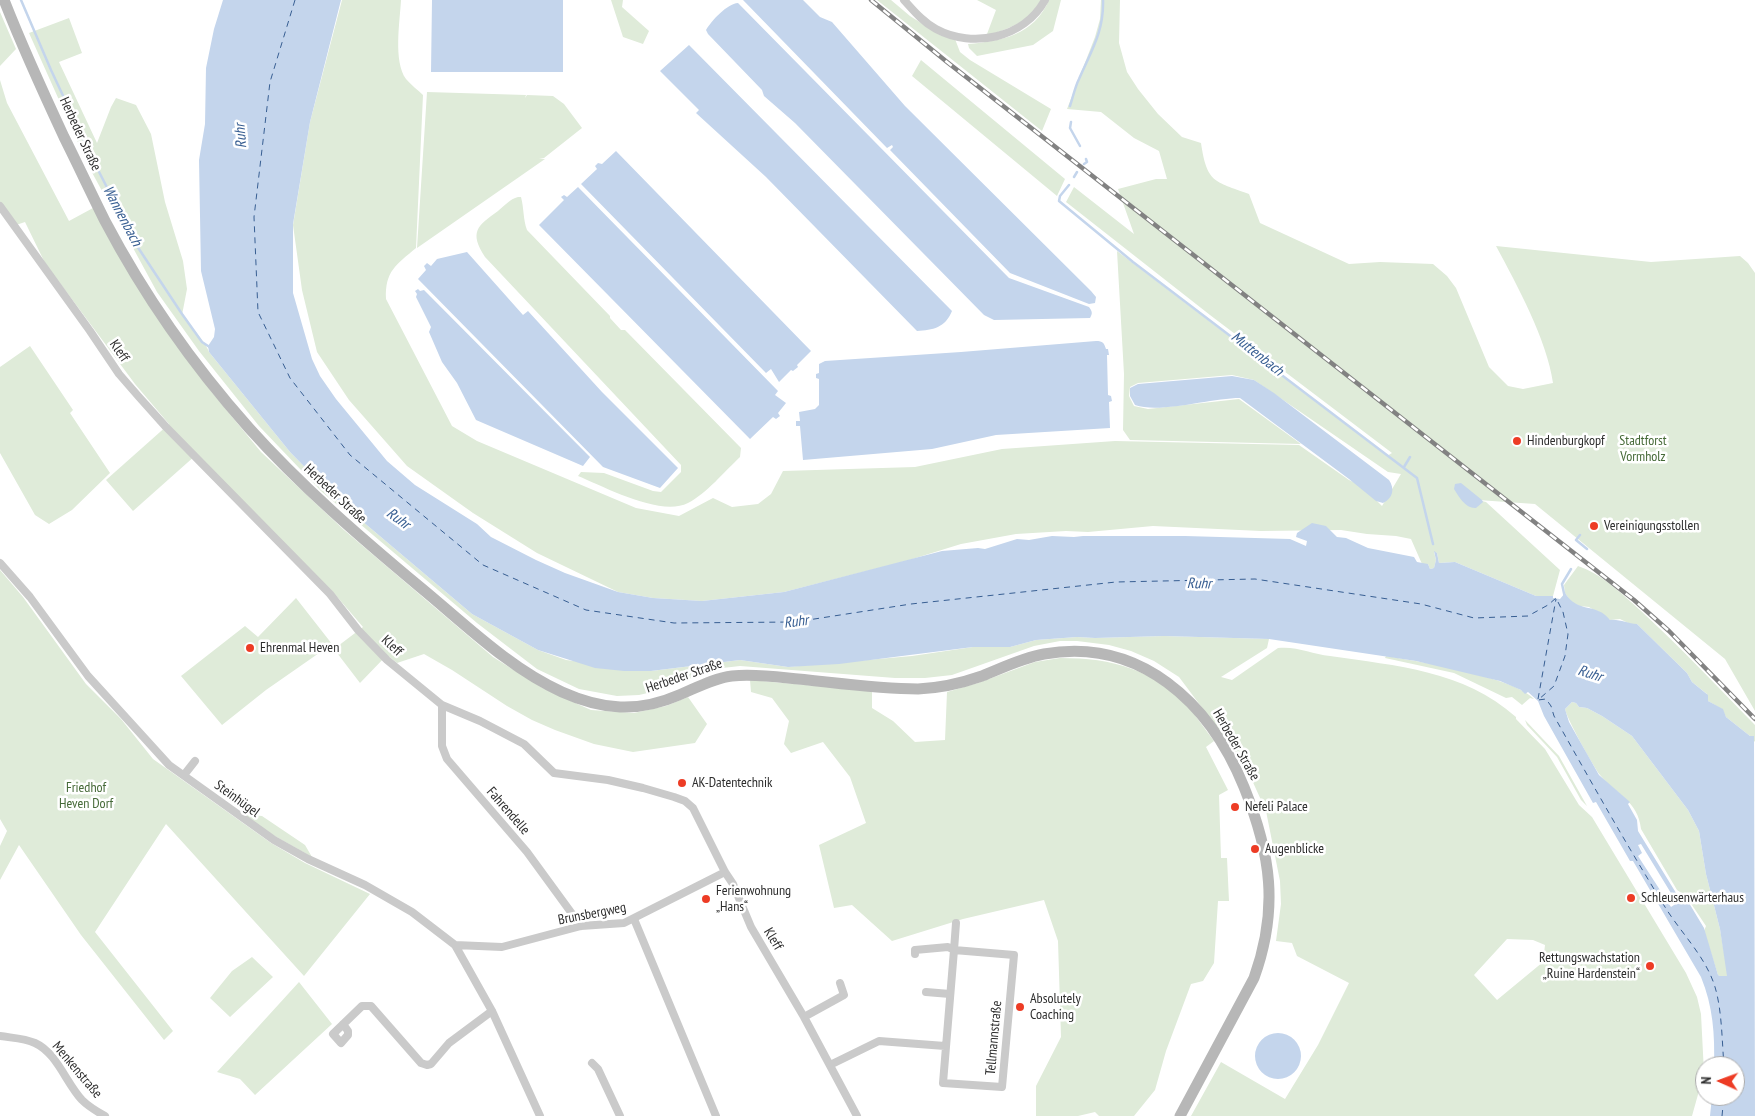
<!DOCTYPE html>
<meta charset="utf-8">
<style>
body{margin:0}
#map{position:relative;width:1755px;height:1116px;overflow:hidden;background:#fff;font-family:"PT Sans Narrow",sans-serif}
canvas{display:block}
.north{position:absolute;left:1695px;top:1056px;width:50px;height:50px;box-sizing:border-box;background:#fff;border:1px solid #ababab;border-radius:50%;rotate:272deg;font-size:14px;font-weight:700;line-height:20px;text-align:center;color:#2d2d2d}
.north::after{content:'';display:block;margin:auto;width:18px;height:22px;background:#ed3c25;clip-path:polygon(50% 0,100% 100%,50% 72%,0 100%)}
</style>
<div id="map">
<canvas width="1755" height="1116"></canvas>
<div class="north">N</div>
</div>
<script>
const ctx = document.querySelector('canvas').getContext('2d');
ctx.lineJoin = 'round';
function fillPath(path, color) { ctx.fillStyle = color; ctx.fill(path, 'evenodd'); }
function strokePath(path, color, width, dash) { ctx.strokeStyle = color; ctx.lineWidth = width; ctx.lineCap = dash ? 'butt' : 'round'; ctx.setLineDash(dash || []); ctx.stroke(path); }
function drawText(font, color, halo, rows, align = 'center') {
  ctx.font = font + ' "PT Sans Narrow",sans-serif'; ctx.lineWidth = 5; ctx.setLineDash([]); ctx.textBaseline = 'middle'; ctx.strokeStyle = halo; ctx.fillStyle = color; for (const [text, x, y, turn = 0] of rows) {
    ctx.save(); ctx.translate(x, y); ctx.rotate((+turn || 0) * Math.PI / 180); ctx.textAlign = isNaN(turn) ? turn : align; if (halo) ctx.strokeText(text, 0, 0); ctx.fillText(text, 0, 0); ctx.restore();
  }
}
const green = new Path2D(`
 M342,0H401C400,21 393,61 406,79C411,85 418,90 423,95L416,248C396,265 385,271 386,299L452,426L477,441L636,508L679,516L713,498L732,507L758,504L771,494L783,471L915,467L1002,449L1115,441L1299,445L1349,480L1362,486L1382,506L1401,474L1388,472L1254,380L1232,375L1138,383L1130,387L1129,396L1134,406L1148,409L1239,399L1301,444L1130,440L1123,430L1124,374L1117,251L1387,456L1392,453L1210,315L1066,202L1074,187L1134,234L1118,189L1156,179H1167L1159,151L1134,138L1101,112L1067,109L1095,37L1100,19L1101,0H1120L1119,43L1127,72L1138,89L1158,114L1182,137L1201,143C1207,183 1214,181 1249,194L1260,223L1349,264L1380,262L1433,264L1447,276L1456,288L1489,367L1508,386L1523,389L1553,383C1547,340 1517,285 1496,246L1651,262L1740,256L1748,263L1755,273V711L1725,659L1535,504L1478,500L1486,502L1560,570L1553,596H1536L1455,562L1439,563L1437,553L1434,552L1436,560L1434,568L1430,569L1428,564H1422L1411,539L1396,536L1367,534L1341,530L1261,531L1153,526L1088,532L1066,531L1016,534L961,544L906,561L784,592L702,601L653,598L618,592L537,553L473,513L407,466L349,400L317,352L302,290L293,225L310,122Z
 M611,0H623L622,7L649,31L643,44L623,37Z
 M877,0H891L910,16L940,35L955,39L960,52L970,60L1051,109L1042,131Z
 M977,0H1041C1027,23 1014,26 990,35L987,34L996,10Z
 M1049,0H1061L1053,31L1033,45L977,56L969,48L968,44C1002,41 1034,35 1049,0Z
 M0,12L16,49L0,66Z
 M69,18L82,53L59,62L97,143L111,107L116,98L136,105L151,134L165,202L183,261L187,289L182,315C188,323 207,344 209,352L290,452L336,499L472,614L538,650L566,660L651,671L740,660L788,667L912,656L973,647H1010L1036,640L1077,637L1095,638L1164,636L1269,639L1267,648L1221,677L1232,680L1278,648C1297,646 1312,654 1330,656C1397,666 1463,670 1516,717V719L1545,749L1579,805L1592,817L1686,973L1697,997L1701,1014L1704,1073L1692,1116H1191L1221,1062L1285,1099L1318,1045L1349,983L1297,956L1292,943L1276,941L1281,904L1280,881L1266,811L1251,778L1233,749L1179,677L1154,661L1131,651L1109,645L1077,641H1060L1034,646L952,675L925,678H895L740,666L714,669L665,689L639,695L617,696L579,689L537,669L477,623L321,491L259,426L199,351L157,292L89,167L29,33ZM1507,939L1533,940L1545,945L1543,962L1497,1000L1474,975Z
 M921,60L1065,179L1057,196L912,76Z
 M0,80L7,103L69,221L93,208L210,390L261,452L344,530L493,657L544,689L591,710L634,713L666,706L688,697L707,724L695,743L633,752L594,744L555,730L532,720L507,706L452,670L424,654L397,663L387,655L360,683L334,649L363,627L333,592L196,455L133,511L106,480L169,424L135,384L45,263L25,222L16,225L0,202Z
 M427,92L526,95L525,98L527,95L553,96L564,104L582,128L544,158L539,159H545L417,248Z
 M518,197H521C524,208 523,219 527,230L610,316V318L621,330H625L741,448L740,457C725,471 706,494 688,503C660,517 605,487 578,476L581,472L604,473L653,491L661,492L681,472V465L485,257C469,232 477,226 498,211C504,206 510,199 518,197Z
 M30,346L73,410L70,413L110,473L72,510L49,524L35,515L0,453V367Z
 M1578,566C1602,574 1622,594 1640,610C1680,647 1717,686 1755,725V742L1750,736L1726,717L1722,709L1708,701L1707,694L1692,682L1687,673L1637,624H1630L1620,619L1610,620L1589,607L1580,606L1571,602L1565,593L1564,585Z
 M0,570L23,597L86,684L121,719L153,759L271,843L305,863L370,894L304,976L166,824L95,932L173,1031L164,1040L81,935L19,845L0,880V846L7,831L0,819Z
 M296,598L332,644L266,690L222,725L181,676L245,626L258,637Z
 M1386,656C1417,661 1514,677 1534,699L1530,698L1522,705L1512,697L1506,698L1454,673L1385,658Z
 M1060,658C1113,658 1154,669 1191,710C1199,720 1206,731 1214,741L1206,747L1228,790L1219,795L1221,858H1227L1229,901H1218L1214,963L1203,981L1191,984L1166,1051L1155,1090L1134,1116H1099L1095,1112L1078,1116H1036V1086L1061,1037L1058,941L1044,900L963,919L892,941L852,905L834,908L819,845L866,823L850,777L823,742L791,753L784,744L789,721L772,698L751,692L750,680L872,691V708L893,721L915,742L945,740L947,692L978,683L1035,662Z
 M1572,702L1576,703L1579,707L1587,708L1602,716L1632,736L1688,810L1699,831L1706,874L1720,929L1728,976H1720L1718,975L1704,931L1706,926L1686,896L1677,890L1641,829C1638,800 1616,795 1600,775C1594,768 1566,717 1565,709Z
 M1525,720L1559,756L1587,806L1581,800L1557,757L1527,725Z
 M242,814L262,816L305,845L312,857L273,835Z
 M252,957L273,977L230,1017L210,998L232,971Z
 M299,982L332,1024L255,1095L240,1079L217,1072Z`);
const water = new Path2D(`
 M223,0H341L310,122L293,224V293L312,359L320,376L336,399L387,461L415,485L477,524L491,537L536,560L565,573L618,592L653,598L702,601L784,592L942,551L978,548L985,549L1017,539L1029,540L1052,536L1074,537L1083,536H1185L1290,539L1306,546L1307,541L1296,537L1297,533L1312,523L1326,526L1337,537L1346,538L1368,548L1414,557L1417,562L1428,564L1430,569L1434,568L1436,560L1434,551L1437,553L1439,563L1455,562L1536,596H1553V598L1560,599L1565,593C1578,614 1596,602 1610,620C1620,619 1628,624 1637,624L1687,673L1692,682L1708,695V701L1723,709L1726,717L1750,736H1754L1755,1116H1710L1712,1096H1735V1066H1714C1715,1035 1713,1006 1701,977L1633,861H1630L1596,802L1593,803L1544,716L1538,701L1528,692L1525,694L1521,690L1500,681L1416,661L1269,639L1164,636L1095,638L1077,637L1036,640L1010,647H973L839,664L788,667L740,660L651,671H624L595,668L538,650L472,614L336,499L290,452L209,352L208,346L214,337L215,329L201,271L199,160L205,124L206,68L214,29ZM1572,702L1576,703L1579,707L1587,708L1602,716L1632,736L1688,810L1699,831L1706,874L1720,929L1727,976H1720L1718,975L1704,928L1686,898L1681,901L1638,831L1637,820L1628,804L1630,802L1599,775L1569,722L1565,709ZM1641,844L1677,903L1671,907L1638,856L1642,853L1638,845Z
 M432,0H563V72H431Z
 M743,0H803L820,17L832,22L905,106L1091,291L1096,297L1095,303L1089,304L1010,273L890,150L893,147L892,145L887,148Z
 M738,3L1009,278L1089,307C1092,311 1093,313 1090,318L994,320L984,315L795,123L764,96L762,90L708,34L706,30C712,20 727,4 738,3Z
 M689,45L952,311C945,328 933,330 917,331L766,177L696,113L699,110L660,71Z
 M616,151L811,351L797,365L798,367L793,371L791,370L779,382L771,369L766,373L581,184L597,169L595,166L598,163L602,164Z
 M578,187L778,391L775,395L786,403L778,413L780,416L776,419L773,417L750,439L539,225L564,200L561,197L564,195L567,197Z
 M467,252L523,315L528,311L602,392L678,468L660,488L603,467L418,279L426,270L424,266L427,263L431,266L437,259Z
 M418,289L420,291L424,290L590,457L583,466L476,420L457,383L442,362L429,332L431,327L416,297L417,294L415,291Z
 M1096,341C1103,341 1104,343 1106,349H1108L1109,355H1107L1108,395L1111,396L1112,401L1109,402L1110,428L996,435L932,449L803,460L800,426H796V421H800L799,412L815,409L819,405V379L816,378V374L819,373V364L825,361L961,352Z
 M1232,376L1254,380L1274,393L1389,480C1395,489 1393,498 1383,503L1376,501L1349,479L1240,398C1211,398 1160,414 1135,405L1130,396V388L1138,384Z
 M1461,483L1482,500L1483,502L1476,508C1466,509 1459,497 1454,489L1455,484Z
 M1255 1056a23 23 0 1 1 46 0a23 23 0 1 1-46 0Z`);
const stream = new Path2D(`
 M21,0L51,70L95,164L137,246L182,314L202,342L211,348
 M1070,106C1073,97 1075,87 1079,79C1091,51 1104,32 1103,0
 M1071,122L1070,128L1080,146
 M1084,164L1087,162L1086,159
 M1074,177L1077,172
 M1069,185L1060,196L1059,201L1133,262L1417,478L1433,544
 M1404,467L1410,457
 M1590,529L1594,526
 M1580,535L1576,540L1587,549
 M1565,598L1562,584L1571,569`);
const ferry = new Path2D(`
 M295,0L270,82L254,217L258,312L290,378L350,455L483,565L586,610L674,623L795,622L911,604L1116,582L1255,579L1421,604L1474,618L1528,616L1548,605L1556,598L1563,612L1568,634L1565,656L1554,686L1538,700L1546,699L1551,706L1554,716C1590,780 1626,844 1665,907C1681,933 1706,957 1715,987C1722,1010 1722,1042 1724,1066
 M1538,699L1556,599
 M1722,1116L1724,1096`);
const street = new Path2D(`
 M904,0C914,11 923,22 936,29C973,49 1024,38 1045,0
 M0,206L90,331L119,374L139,397L166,427L330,594L358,630L387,660L442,705L480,721L524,744L554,773L608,780L643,788L674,797L685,801L693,808L725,872L733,884L751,927L804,1017L857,1116
 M0,563L30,597L88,676L169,765L274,840L308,859L365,885L412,912L455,945L492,1011L540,1116
 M442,705V746L447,759L527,852L581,926
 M184,775L195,761
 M634,919L716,1116
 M455,945L502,947L581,926L624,923L725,872
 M954,950L1014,955L1002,1087L943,1083Z
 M915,954V950L948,947L954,950L956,923
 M926,992L950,994
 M804,1017L844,995L840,983
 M343,1024L348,1031V1035L341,1043L333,1034L362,1006H371L421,1063L427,1065L431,1064L449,1043L492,1011
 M0,1036C12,1038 24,1038 35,1043C57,1053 66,1083 82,1100C89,1107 96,1111 105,1116
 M592,1063L598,1069L620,1116
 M830,1065L879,1041L945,1046`);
const secondary = new Path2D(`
 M4,0C22,46 43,92 64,137C78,165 91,193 105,221C144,295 193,365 249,428C301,486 360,537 420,587C465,624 509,668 562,692C602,710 638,713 679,695C696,688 714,678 732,676C750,674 770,676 788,678C831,682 875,689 918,689C940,688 962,683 982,676C1002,668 1022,658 1044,654C1140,637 1210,703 1244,787C1271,854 1279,909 1254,978L1180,1116`);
const rail = new Path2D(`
 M871,0L947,62L1634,600L1669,631L1755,719`);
const markers = [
 [1517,441,5,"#ed3c25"],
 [1594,526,5,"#ed3c25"],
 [250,648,5,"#ed3c25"],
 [682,783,5,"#ed3c25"],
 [1235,807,5,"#ed3c25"],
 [1255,849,5,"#ed3c25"],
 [1631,898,5,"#ed3c25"],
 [706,899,5,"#ed3c25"],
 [1650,966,5,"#ed3c25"],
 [1020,1007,5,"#ed3c25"]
];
const streetNames = [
 ["Herbeder Straße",80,134,65],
 ["Kleff",119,351,56],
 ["Herbeder Straße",335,494,43],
 ["Kleff",392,646,43],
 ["Herbeder Straße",684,676,-19],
 ["Herbeder Straße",1236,745,60],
 ["Steinhügel",237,799,36],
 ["Fahrendelle",508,811,49],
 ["Brunsbergweg",592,914,-11],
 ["Kleff",773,939,59],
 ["Tellmannstraße",994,1038,-85],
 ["Menkenstraße",77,1070,50]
];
const poiNames = [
 ["Hindenburgkopf",1527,441],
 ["Vereinigungsstollen",1604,526],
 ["Ehrenmal Heven",260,648],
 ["AK-Datentechnik",692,783],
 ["Nefeli Palace",1245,807],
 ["Augenblicke",1265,849],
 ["Ferienwohnung",716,891],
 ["„Hans“",716,907],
 ["Schleusenwärterhaus",1641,898],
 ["Rettungswachstation",1640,958,"right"],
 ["„Ruine Hardenstein“",1640,974,"right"],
 ["Absolutely",1030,999],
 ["Coaching",1030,1015]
];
const parkNames = [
 ["Stadtforst",1643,441],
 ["Vormholz",1643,457],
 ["Friedhof",86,788],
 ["Heven Dorf",86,804]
];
const waterNames = [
 ["Ruhr",241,136,-94],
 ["Wannenbach",122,216,62],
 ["Muttenbach",1257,354,38],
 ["Ruhr",398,519,36],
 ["Ruhr",1199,584,1],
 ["Ruhr",796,622,-7],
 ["Ruhr",1590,674,18]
];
fillPath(green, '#dfebd9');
fillPath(water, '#c4d5ec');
strokePath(stream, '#c4d5ec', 2.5);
strokePath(ferry, '#375e92', 1, [6, 5]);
strokePath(street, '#cacaca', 8);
strokePath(secondary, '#b7b7b7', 11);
strokePath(rail, '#828282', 4.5);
strokePath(rail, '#fff', 2.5, [8]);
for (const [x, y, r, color] of markers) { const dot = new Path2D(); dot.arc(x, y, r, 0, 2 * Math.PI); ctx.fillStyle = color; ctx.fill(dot); strokePath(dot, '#fff', 2); }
drawText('14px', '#2d2d2d', '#fff', streetNames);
drawText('14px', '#2d2d2d', '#fff', poiNames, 'left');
drawText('14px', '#466a38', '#fff', parkNames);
drawText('italic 15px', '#375e92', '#fff', waterNames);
</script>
